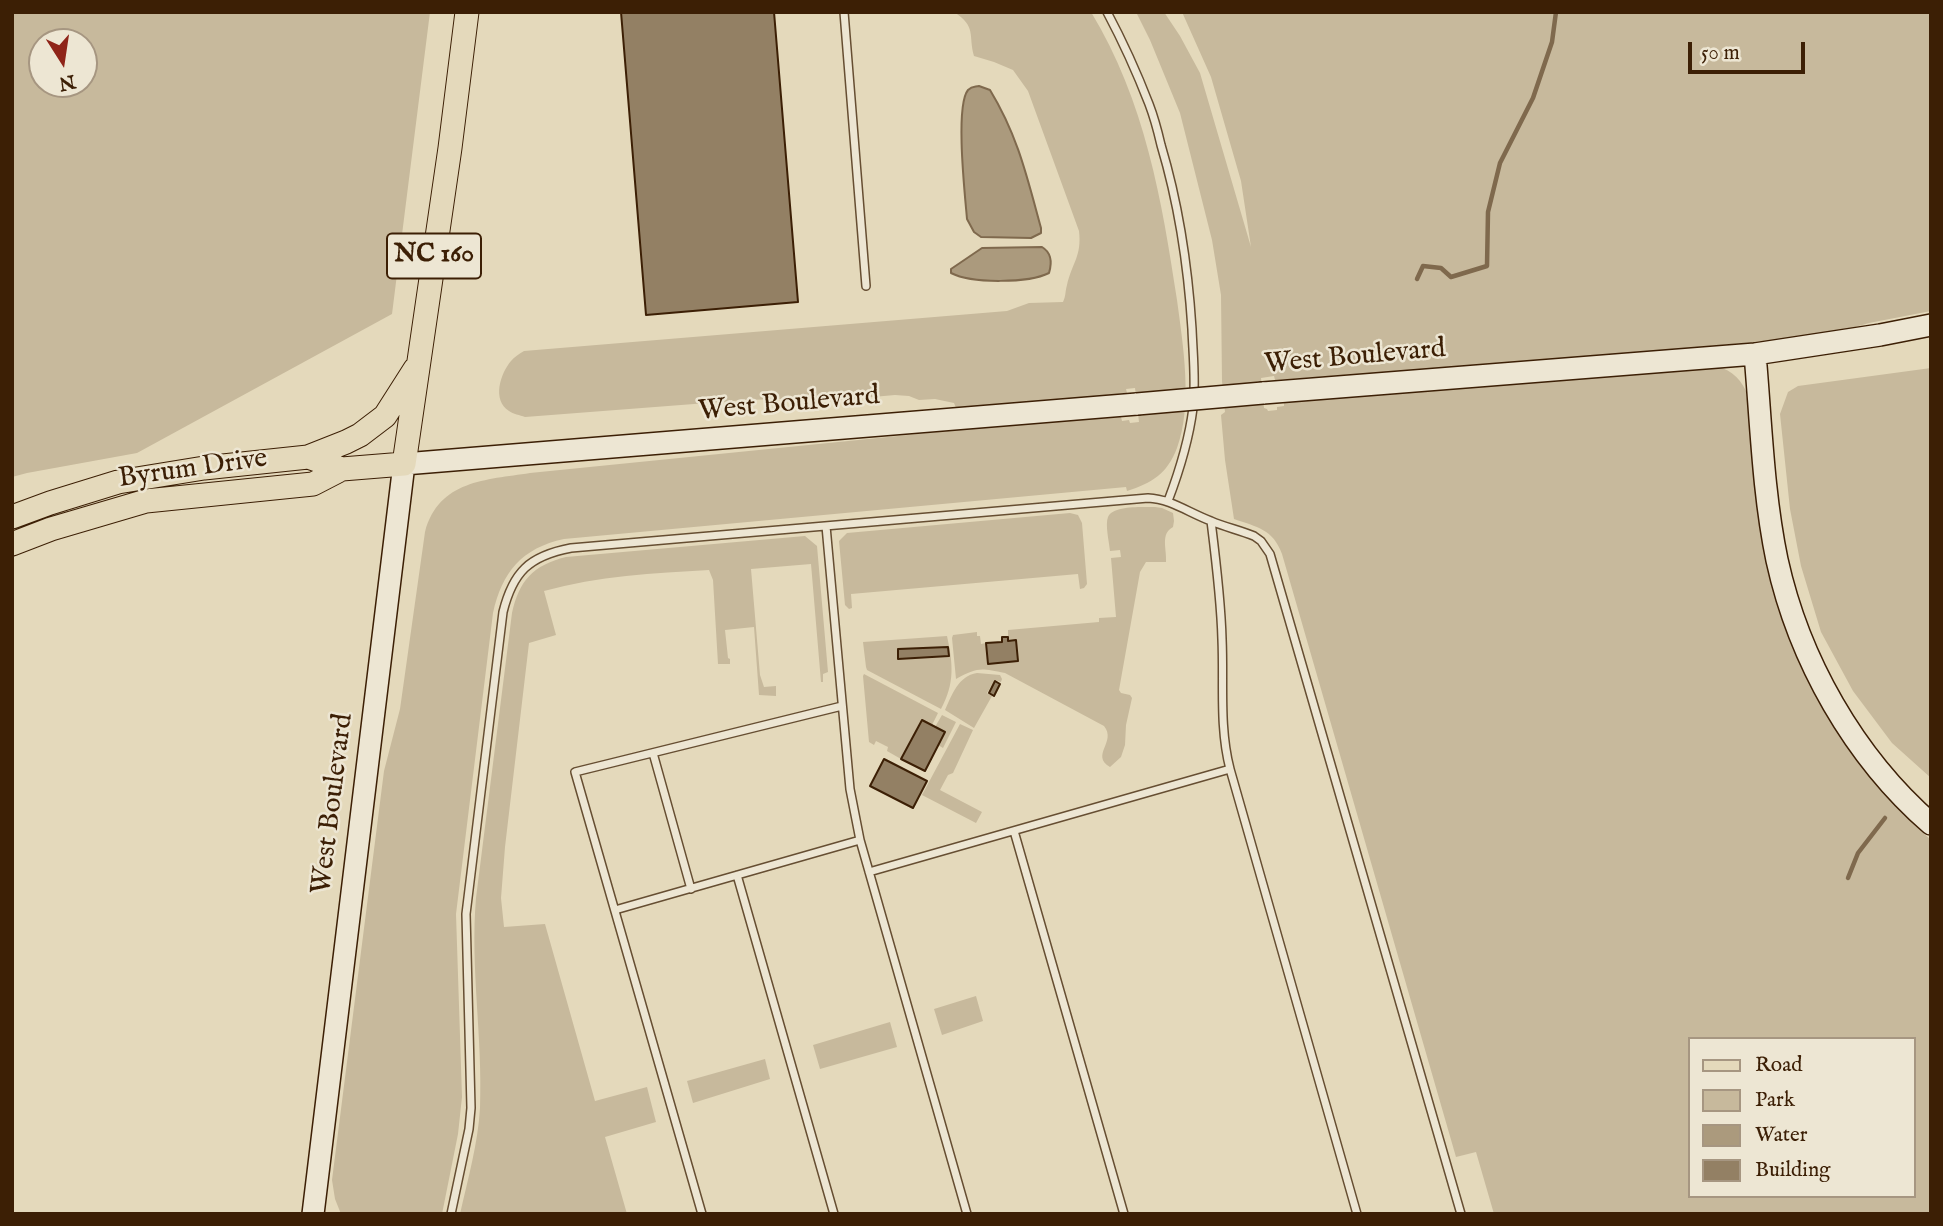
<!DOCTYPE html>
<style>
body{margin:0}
#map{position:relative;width:1943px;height:1226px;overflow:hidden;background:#e4d9bb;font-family:"IM FELL English",serif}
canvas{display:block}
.frame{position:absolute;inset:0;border:14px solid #3c1f05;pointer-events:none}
.legend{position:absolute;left:1688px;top:1037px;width:228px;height:161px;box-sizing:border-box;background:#ede6d3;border:2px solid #a69681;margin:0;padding:9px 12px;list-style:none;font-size:21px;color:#3c1f05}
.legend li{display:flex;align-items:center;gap:14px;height:35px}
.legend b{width:35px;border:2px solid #a69681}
.north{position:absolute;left:28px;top:28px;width:70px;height:70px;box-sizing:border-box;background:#ede6d3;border:2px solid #a69681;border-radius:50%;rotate:168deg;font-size:19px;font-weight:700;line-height:28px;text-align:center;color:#3c1f05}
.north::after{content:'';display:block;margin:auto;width:24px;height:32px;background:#8f2418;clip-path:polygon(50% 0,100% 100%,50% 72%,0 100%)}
.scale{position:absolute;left:1688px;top:42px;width:117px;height:32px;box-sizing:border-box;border:4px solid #3c1f05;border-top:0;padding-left:9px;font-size:21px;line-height:24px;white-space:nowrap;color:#3c1f05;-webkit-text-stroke:5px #ede6d3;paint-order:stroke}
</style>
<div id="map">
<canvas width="1943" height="1226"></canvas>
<div class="frame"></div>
<ul class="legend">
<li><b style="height:9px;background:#e4d9bb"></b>Road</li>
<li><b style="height:19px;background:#c7b99c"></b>Park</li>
<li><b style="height:19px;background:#ab9a7d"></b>Water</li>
<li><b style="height:19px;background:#938064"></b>Building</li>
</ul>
<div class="north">N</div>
<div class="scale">50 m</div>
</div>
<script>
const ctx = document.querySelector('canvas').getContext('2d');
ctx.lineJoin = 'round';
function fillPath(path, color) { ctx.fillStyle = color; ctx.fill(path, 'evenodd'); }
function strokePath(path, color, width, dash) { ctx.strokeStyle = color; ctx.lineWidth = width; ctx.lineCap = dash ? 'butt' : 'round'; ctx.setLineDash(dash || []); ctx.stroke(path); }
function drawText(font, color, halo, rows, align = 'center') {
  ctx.font = font + ' "IM FELL English",serif'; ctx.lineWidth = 5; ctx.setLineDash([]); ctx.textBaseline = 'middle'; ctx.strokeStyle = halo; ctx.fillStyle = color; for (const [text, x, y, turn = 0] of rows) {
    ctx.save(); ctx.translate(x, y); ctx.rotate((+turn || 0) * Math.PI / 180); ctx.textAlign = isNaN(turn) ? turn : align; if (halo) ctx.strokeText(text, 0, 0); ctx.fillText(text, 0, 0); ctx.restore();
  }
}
const green = new Path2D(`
 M12,12H430L392,314L137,453L27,473L12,477ZM42,42H84V84H42Z
 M954,12H1091C1145,101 1162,200 1177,300C1183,345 1193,405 1177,448C1167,474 1152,483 1127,491L1126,487L564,539C522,548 502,572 493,613L456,914L462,1097L458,1134L442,1214H341L335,1199L332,1180L384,771L400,709L425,532C439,480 486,480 530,473L1067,419L1121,417L1122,421L1129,420L1130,423L1139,422L1135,388L1126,389L1127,393L962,409L956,408L954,403L935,399L919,400L909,396L895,395L828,401L780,399L746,400L525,417C520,415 513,414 509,411C492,400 500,374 511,361C514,357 519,354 524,351L1007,311L1029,303L1063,302C1066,296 1065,292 1067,285C1072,263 1082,256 1079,231L1028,91L1013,70L994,62L974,56C968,35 977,27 954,12Z
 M1136,12H1164L1180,36L1200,73L1251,247L1241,181L1211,77L1182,12H1931V311L1869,323L1838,332L1820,336L1578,358L1275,380L1274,376L1261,378L1264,408L1267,409L1268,411L1277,410V407L1284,406V402L1326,398L1711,365C1728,368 1739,376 1746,391C1752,437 1753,484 1760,529C1777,651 1841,758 1931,840V1214H1494L1476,1152L1456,1157L1282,554C1273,529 1257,527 1234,519L1225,460L1221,415L1225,412L1222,381L1221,295L1212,240L1180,113L1150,40ZM1689,1039H1913V1196H1689Z
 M1931,368V778L1892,743L1853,691L1821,632L1801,566L1790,509L1780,414L1788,392L1798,386Z
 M1155,507L1162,508L1173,513L1174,521L1173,527C1160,534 1167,549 1166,562H1146L1140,572L1119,690L1121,693L1130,695L1132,698L1126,725L1125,745L1121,757L1110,767C1090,755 1117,742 1104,726L1005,673C980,668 978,667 956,679L952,638L953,635L977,632V636H980L981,644L986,643L988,664L1008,641V630L1099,622V618L1116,617L1111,558L1121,557L1120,550L1110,551C1109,541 1105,525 1108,517C1113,505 1143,507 1155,507Z
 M1070,513L1078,515L1082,523L1087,584L1084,588L1080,589L1078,574L851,594L852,608L849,609L845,605L839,541L847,533Z
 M805,536L817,546L828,672L823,674V682H821L811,564L751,569L760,675L764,687L776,686V696L759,695L754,627L725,630L728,658L730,659V664H718L713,580L709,570C654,573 598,576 544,591L556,635L529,643L505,847L501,898L504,927L545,924L595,1101L647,1087L656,1122L605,1137L627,1214H460C468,1179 478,1143 480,1108C483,1038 470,968 476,898L512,613C519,581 533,565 566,557Z
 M947,636C953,664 955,683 941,709L867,670L866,667L863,642ZM948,647V656L898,659V649Z
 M977,673L1000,675L1002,679L1001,682L995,680L987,693L992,696L974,728L945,710C952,695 958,676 977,673Z
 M864,674L938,713L932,725L921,720L901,759L887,751L888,747L876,741L874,745L869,742L863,676Z
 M942,715L956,722L943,748L938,745L945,732L935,727Z
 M960,724L973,730L953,773L948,775L940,790L982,812L976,823L922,795Z
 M976,996L983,1021L942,1035L934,1009Z
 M890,1022L897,1047L820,1069L813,1045Z
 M765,1059L770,1079L693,1103L687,1081Z`);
const water = new Path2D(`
 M979,86L990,90C1018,136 1027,177 1041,228V233L1031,238L981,237L974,232L967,219C965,195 955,106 968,90C972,86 974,87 979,86Z
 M1042,247C1052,253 1052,263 1049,273C1029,283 972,284 951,273V269L982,248Z`);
const stream = new Path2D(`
 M1417,279L1423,266L1441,268L1451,277L1487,266L1488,212L1500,163L1533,98L1552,42L1556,12
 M1848,878L1858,853L1885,818`);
const building = new Path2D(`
 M621,12H774L798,302L646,315Z
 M1002,637H1008V641L1016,640L1018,661L988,664L986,643L1002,642Z
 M948,647L949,656L898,659V649Z
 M995,681L1000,684L994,696L989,693Z
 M922,720L945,732L925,771L901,759Z
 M884,759L927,781L913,808L870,786Z`);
const lane = new Path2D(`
 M844,12L866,286
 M1107,12C1123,42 1137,73 1149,104C1154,117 1158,132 1161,145C1179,205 1188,266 1192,329C1193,355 1196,382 1193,408C1189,440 1179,472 1168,501
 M1211,521C1216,561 1221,600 1222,639C1224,682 1219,727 1230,769
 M826,526L850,789L860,840
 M653,753L691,889
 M1014,831L1124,1214
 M869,872L1230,769L1357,1214
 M737,875L834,1214
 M615,910L860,840L967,1214
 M451,1214L469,1129L471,1108L466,914L503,612C513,572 529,556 571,548L1148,498C1171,499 1189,513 1211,521C1225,527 1239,530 1254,536L1261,541L1270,554L1461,1214
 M702,1214L575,772L842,706`);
const secondary = new Path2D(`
 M1755,354C1761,422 1763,493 1777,560C1799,660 1854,757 1931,824
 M1263,393L1755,354L1880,335L1931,325
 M313,1214L404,464L1137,404`);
const primary = new Path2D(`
 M308,457L346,442L360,435L385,416L415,369
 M12,517L50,503L118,482L204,468L308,457L342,469
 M12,544L51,529L146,501L313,484L342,469L404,464L450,148L467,12`);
const secondaryBridge = new Path2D(`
 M1137,404L1263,393`);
const shields = [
 [434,256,94]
];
const shieldNames = [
 ["NC 160",434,256]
];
const streetNames = [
 ["West Boulevard",1355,358,-5],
 ["West Boulevard",789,405,-5],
 ["Byrum Drive",193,470,-8],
 ["West Boulevard",334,804,-83]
];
fillPath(green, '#c7b99c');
fillPath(water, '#ab9a7d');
strokePath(water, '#7f694d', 2);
strokePath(stream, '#7f694d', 4.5);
fillPath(building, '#938064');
strokePath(building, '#3c1f05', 2);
strokePath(lane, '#664e32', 10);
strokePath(secondary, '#3c1f05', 24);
strokePath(primary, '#3c1f05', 25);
strokePath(lane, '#ede6d3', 7);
strokePath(secondary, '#ede6d3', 21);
strokePath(primary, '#e4d9bb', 23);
strokePath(secondaryBridge, '#3c1f05', 24, []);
strokePath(secondaryBridge, '#ede6d3', 21);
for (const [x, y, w] of shields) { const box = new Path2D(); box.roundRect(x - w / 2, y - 22.5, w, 45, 5); ctx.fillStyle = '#ede6d3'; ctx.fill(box); strokePath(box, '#3c1f05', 2); }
drawText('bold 26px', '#3c1f05', null, shieldNames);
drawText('28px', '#3c1f05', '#ede6d3', streetNames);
</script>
